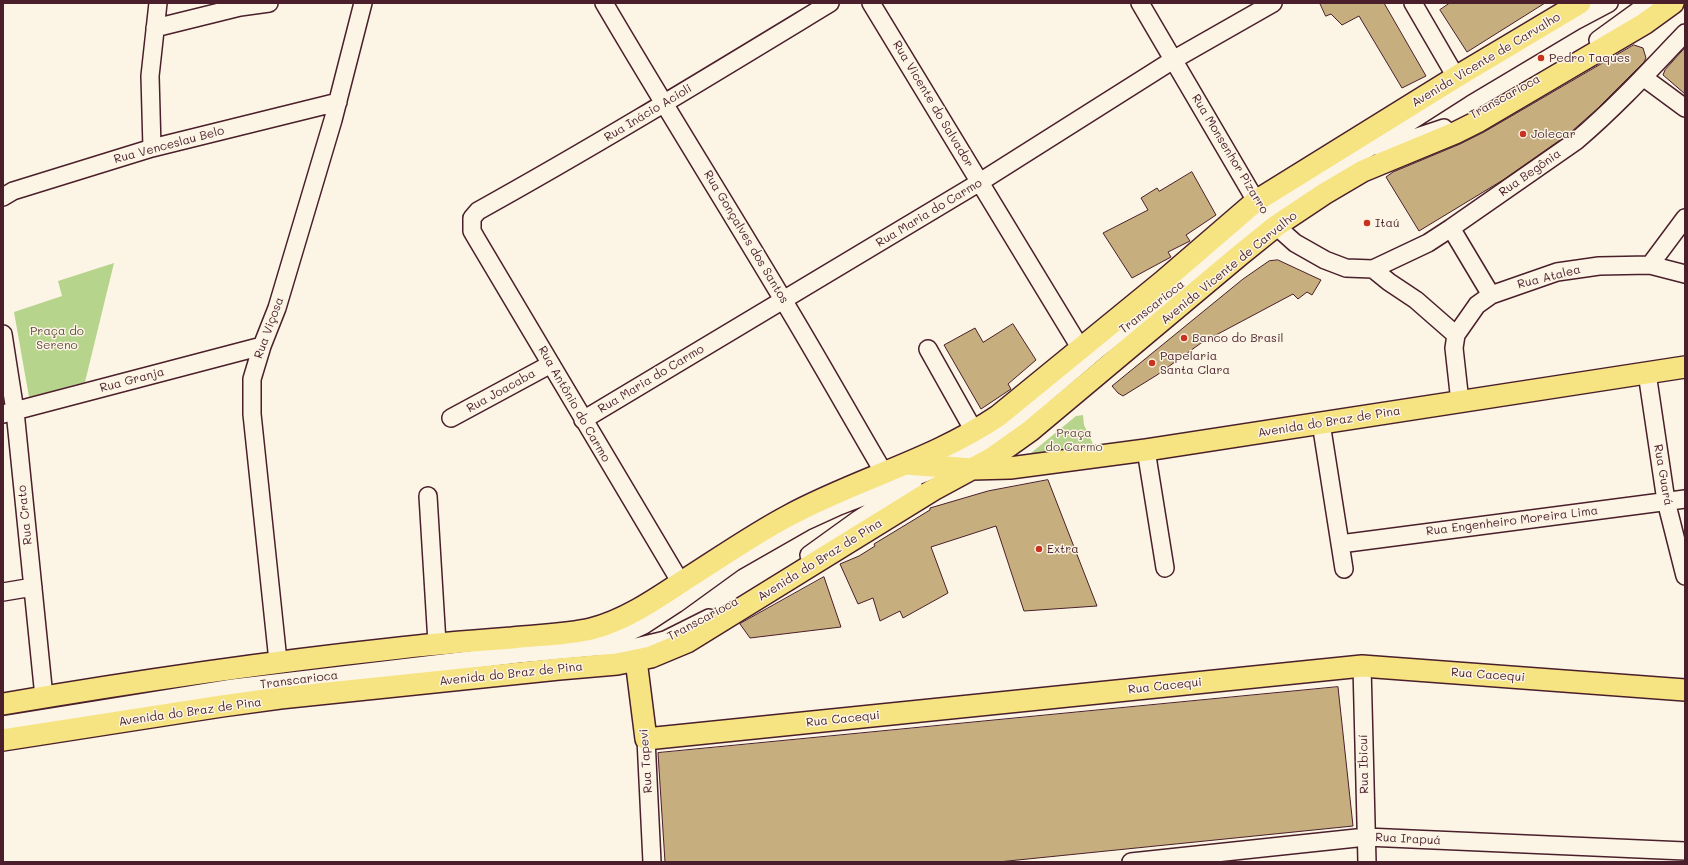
<!DOCTYPE html>
<meta charset="utf-8">
<style>
body{margin:0}
#map{position:relative;width:1688px;height:865px;overflow:hidden;background:#fcf5e5;font-family:Mali,sans-serif}
canvas{display:block}
.frame{position:absolute;inset:0;border:4px solid #4a1f2b;pointer-events:none}
</style>
<div id="map">
<canvas width="1688" height="865"></canvas>
<div class="frame"></div>
</div>
<script>
const ctx = document.querySelector('canvas').getContext('2d');
ctx.lineJoin = 'round';
function fillPath(path, color) { ctx.fillStyle = color; ctx.fill(path, 'evenodd'); }
function strokePath(path, color, width, dash) { ctx.strokeStyle = color; ctx.lineWidth = width; ctx.lineCap = dash ? 'butt' : 'round'; ctx.setLineDash(dash || []); ctx.stroke(path); }
function drawText(font, color, halo, rows, align = 'center') {
  ctx.font = font + ' Mali,sans-serif'; ctx.lineWidth = 3; ctx.setLineDash([]); ctx.textBaseline = 'middle'; ctx.strokeStyle = halo; ctx.fillStyle = color; for (const [text, x, y, turn = 0] of rows) {
    ctx.save(); ctx.translate(x, y); ctx.rotate((+turn || 0) * Math.PI / 180); ctx.textAlign = isNaN(turn) ? turn : align; if (halo) ctx.strokeText(text, 0, 0); ctx.fillText(text, 0, 0); ctx.restore();
  }
}
const green = new Path2D(`
 M114,263L85,382L29,397L14,312L62,296L58,281Z
 M1083,415L1084,425L1095,448L1033,460L1031,453L1076,416Z`);
const building = new Path2D(`
 M1320,3H1384L1426,76L1402,88L1359,16L1342,25L1331,14L1326,16Z
 M1450,3H1545L1467,52L1440,10Z
 M1634,45L1643,48L1646,58L1644,62L1598,108L1570,133L1503,180L1419,231L1386,177L1393,172L1460,144L1484,132Z
 M1685,48V94L1663,75L1665,70Z
 M1192,172L1216,215L1186,235L1190,241L1168,252L1171,257L1132,278L1103,233L1148,210L1141,198L1157,188L1159,191Z
 M1278,260L1321,280L1312,295L1307,292L1298,299L1293,294L1201,343L1157,375L1123,396L1118,393L1112,386L1243,279L1269,261Z
 M1013,324L1036,360L1008,384L1011,389L981,409L944,345L975,328L983,342Z
 M1048,480L1097,606L1024,611L996,526L931,547L948,593L903,618L900,611L880,621L873,598L858,604L840,564L859,556L875,546L874,544L930,510V508L988,491Z
 M824,577L841,627L750,638L740,624Z
 M1338,687L1353,826L998,862H665L658,753Z`);
const minor = new Path2D(`
 M604,3C662,102 723,199 782,298C817,356 850,415 884,473
 M871,3L1081,349
 M1140,3L1256,201L1276,226L1295,243L1325,260L1346,268L1373,269L1389,282L1416,300L1456,335
 M1413,3L1456,77
 M155,28L240,7L269,3
 M1598,40L1649,3
 M1643,77L1685,108
 M1379,147L1411,139L1444,128
 M152,148L150,76L158,3
 M3,197L13,191L152,148L338,102
 M1451,228L1491,295
 M1650,265L1685,218
 M1373,269L1428,243L1451,228L1576,141C1615,108 1650,70 1685,33
 M3,334L15,411L44,697
 M928,349L974,431
 M1647,373L1666,501L1685,576
 M1460,402L1454,348L1456,335L1477,305L1491,295L1557,272L1599,266L1650,265L1685,274
 M3,414L262,346
 M451,418L551,364
 M583,420L980,182L1173,60L1273,3
 M1321,423L1344,569
 M1146,450L1165,568
 M428,496L437,643
 M1340,544L1685,499
 M809,555L859,519L913,485
 M681,583L476,238L472,231V218L478,211C597,145 713,74 830,3
 M3,592L33,587
 M596,647L644,625L676,604L734,562L804,522L839,506L940,467L976,449L1000,433L1097,350L1267,216L1367,149L1461,89L1575,21L1609,3
 M278,661L252,414V379L262,346L277,308L333,120L363,3
 M1362,666L1367,862
 M3,725L233,688L519,654L596,647L611,650L628,649L665,640L709,618
 M646,739L652,862
 M1131,862L1366,837L1685,851`);
const major = new Path2D(`
 M906,464L972,469L1010,468L1146,450L1685,367
 M636,660L646,739L1362,666L1685,690
 M3,704C132,682 261,663 391,649C431,644 471,641 512,638C538,635 565,635 591,629C623,621 653,601 680,583C715,561 752,535 788,516C856,479 933,460 998,416L1162,282L1256,201L1456,77L1580,3
 M3,740L222,706L280,698L559,669L617,664L651,657L687,642L933,490L992,458L1030,431L1240,255L1276,226L1324,194L1363,171L1455,133L1479,121L1644,24L1673,3`);
const markers = [
 [1541,58,4,"#c8321e"],
 [1523,134,4,"#c8321e"],
 [1367,223,4,"#c8321e"],
 [1184,338,4,"#c8321e"],
 [1152,363,4,"#c8321e"],
 [1039,549,4,"#c8321e"]
];
const poiNames = [
 ["Pedro Taques",1549,58],
 ["Jolecar",1531,134],
 ["Itaú",1375,223],
 ["Banco do Brasil",1192,338],
 ["Papelaria",1160,356],
 ["Santa Clara",1160,370],
 ["Extra",1047,549]
];
const streetNames = [
 ["Avenida Vicente de Carvalho",1486,60,-31],
 ["Transcarioca",1505,97,-29],
 ["Rua Vicente do Salvador",933,104,59],
 ["Rua Inácio Acioli",648,113,-31],
 ["Rua Venceslau Belo",169,145,-15],
 ["Rua Monsenhor Pizarro",1230,154,59],
 ["Rua Begônia",1530,173,-35],
 ["Rua Maria do Carmo",929,213,-31],
 ["Rua Gonçalves dos Santos",746,237,59],
 ["Avenida Vicente de Carvalho",1229,268,-39],
 ["Rua Atalea",1549,277,-14],
 ["Transcarioca",1152,307,-38],
 ["Rua Viçosa",269,328,-70],
 ["Rua Maria do Carmo",651,379,-31],
 ["Rua Granja",132,380,-15],
 ["Rua Joacaba",501,391,-29],
 ["Rua Antônio do Carmo",574,404,60],
 ["Avenida do Braz de Pina",1329,422,-9],
 ["Rua Guará",1663,475,80],
 ["Rua Crato",25,515,-96],
 ["Rua Engenheiro Moreira Lima",1512,521,-7],
 ["Avenida do Braz de Pina",820,560,-32],
 ["Transcarioca",703,619,-28],
 ["Avenida do Braz de Pina",511,674,-6],
 ["Rua Cacequi",1488,675,4],
 ["Transcarioca",299,680,-7],
 ["Rua Cacequi",1165,686,-6],
 ["Avenida do Braz de Pina",190,712,-8],
 ["Rua Cacequi",843,719,-6],
 ["Rua Tapevi",646,761,-94],
 ["Rua Ibicuí",1364,764,-91],
 ["Rua Irapuá",1408,839,3]
];
const parkNames = [
 ["Praça do",57,331],
 ["Sereno",57,345],
 ["Praça",1074,433],
 ["do Carmo",1074,447]
];
fillPath(green, '#b7d48c');
fillPath(building, '#c6ae7e');
strokePath(building, '#4a1f2b', 1);
strokePath(minor, '#4a1f2b', 20);
strokePath(major, '#4a1f2b', 24);
strokePath(minor, '#fcf5e5', 17);
strokePath(major, '#f6e381', 21);
for (const [x, y, r, color] of markers) { const dot = new Path2D(); dot.arc(x, y, r, 0, 2 * Math.PI); ctx.fillStyle = color; ctx.fill(dot); strokePath(dot, '#fcf5e5', 1.5); }
drawText('12px', '#4a1f2b', '#fcf5e5', poiNames, 'left');
drawText('12px', '#4a1f2b', '#fcf5e5', streetNames);
drawText('12px', '#654c43', '#fcf5e5', parkNames);
</script>
